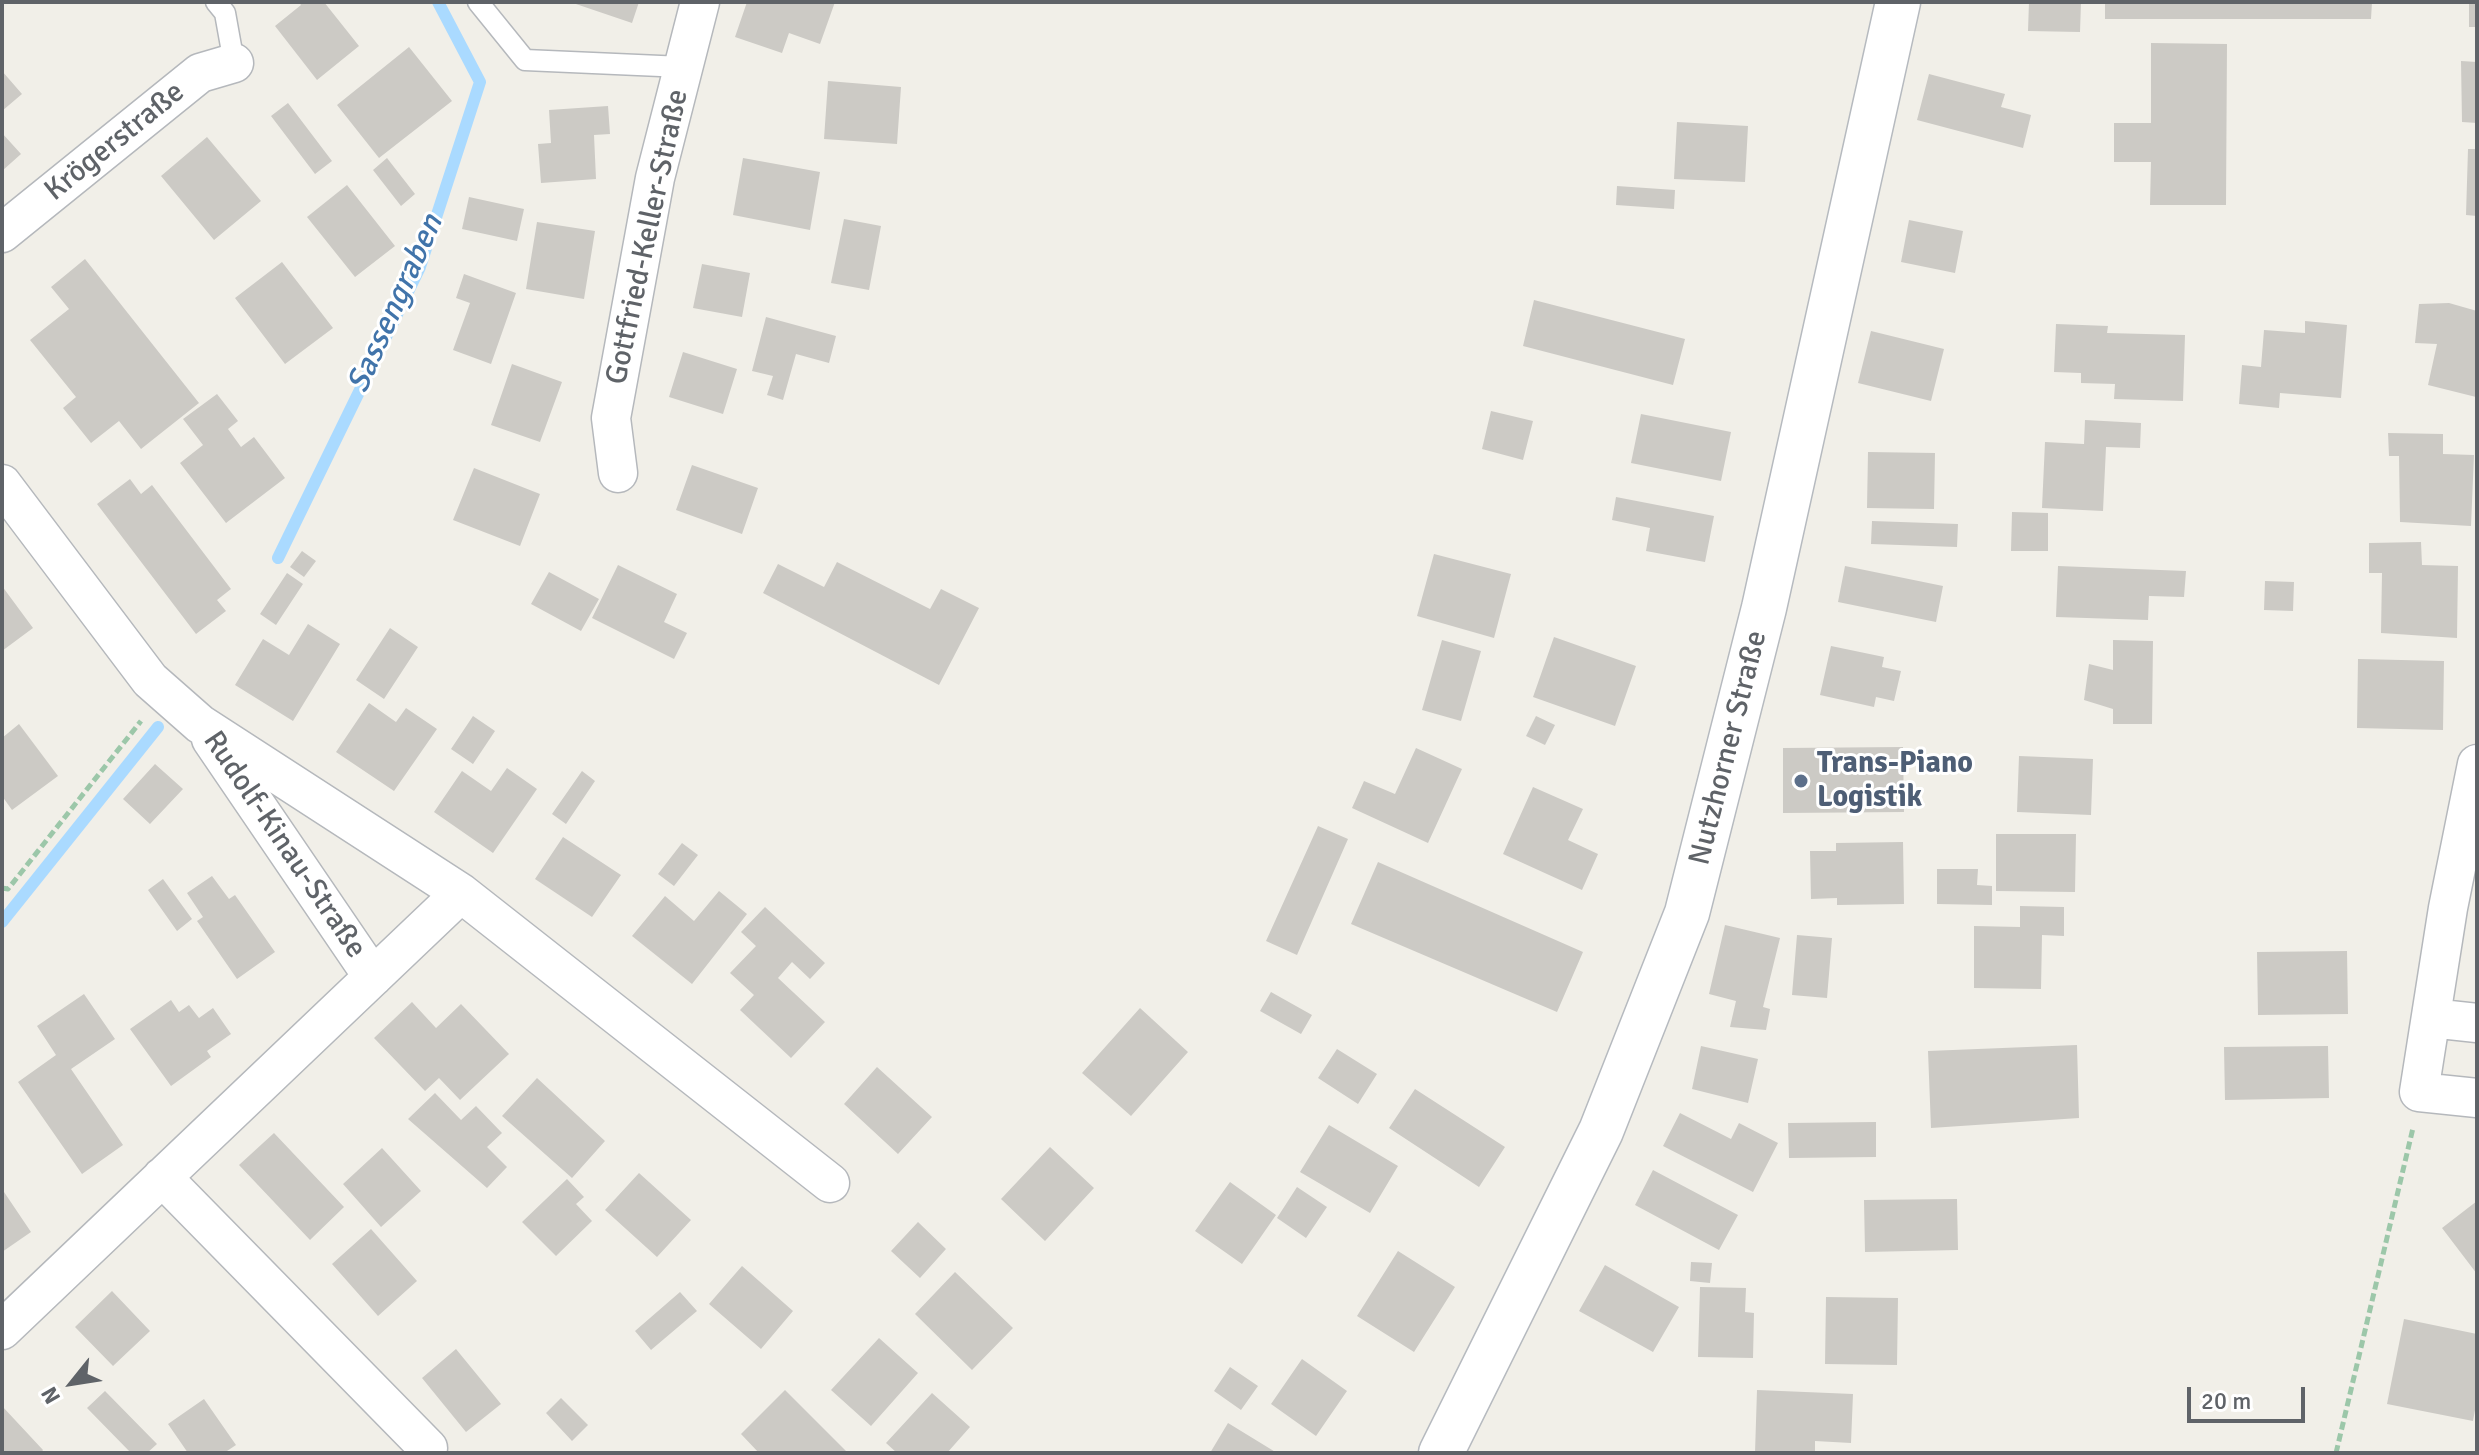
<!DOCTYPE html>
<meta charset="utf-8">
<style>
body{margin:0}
#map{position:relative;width:2479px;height:1455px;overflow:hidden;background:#f1efe8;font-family:Signika,sans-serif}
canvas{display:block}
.frame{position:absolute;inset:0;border:4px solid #5f6368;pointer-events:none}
.north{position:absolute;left:32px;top:1343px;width:80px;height:80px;-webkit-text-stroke:6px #fff;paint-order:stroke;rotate:240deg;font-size:22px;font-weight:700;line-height:32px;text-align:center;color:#5f6368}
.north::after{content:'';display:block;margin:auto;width:28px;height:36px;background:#5f6368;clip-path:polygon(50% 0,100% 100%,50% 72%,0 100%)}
.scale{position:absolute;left:2187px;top:1387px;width:118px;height:36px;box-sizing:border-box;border:4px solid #5f6368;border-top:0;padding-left:10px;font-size:24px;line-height:28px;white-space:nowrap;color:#5f6368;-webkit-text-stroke:6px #fff;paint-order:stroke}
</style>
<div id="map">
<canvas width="2479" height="1455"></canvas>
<div class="frame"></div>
<div class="north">N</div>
<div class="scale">20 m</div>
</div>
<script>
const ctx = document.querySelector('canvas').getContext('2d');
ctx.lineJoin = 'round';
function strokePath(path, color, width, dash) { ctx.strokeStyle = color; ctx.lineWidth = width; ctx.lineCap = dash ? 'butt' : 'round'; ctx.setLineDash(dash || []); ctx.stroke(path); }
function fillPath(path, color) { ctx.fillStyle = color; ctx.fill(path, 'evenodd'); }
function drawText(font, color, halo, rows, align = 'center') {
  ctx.font = font + ' Signika,sans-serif'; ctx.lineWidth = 6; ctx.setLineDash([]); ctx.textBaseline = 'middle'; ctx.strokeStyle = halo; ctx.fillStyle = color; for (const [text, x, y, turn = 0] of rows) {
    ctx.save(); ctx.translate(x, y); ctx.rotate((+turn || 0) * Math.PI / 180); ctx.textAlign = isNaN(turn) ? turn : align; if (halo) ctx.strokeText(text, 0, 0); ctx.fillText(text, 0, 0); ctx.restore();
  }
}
const stream = new Path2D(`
 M278,558L420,267L480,82L438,2
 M2,922L158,727`);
const building = new Path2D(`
 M299,2H324L359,46L317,80L275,26L301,5Z
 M570,2H639L632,23Z
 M747,2H835L820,44L789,33L782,53L735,37Z
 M2029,2H2081L2080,32L2028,31Z
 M2105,2H2372L2371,19H2105Z
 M2469,2H2477V27H2469Z
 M2151,43L2227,44L2226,205H2150L2151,162H2114V123H2151Z
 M409,47L452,101L379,158L337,105Z
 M2461,61L2477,62V123L2462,122Z
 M2,71L22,94L2,111Z
 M1929,74L2005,94L2001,107L2031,115L2023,148L1917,120Z
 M828,81L901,87L897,144L824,139Z
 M288,103L332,161L315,174L271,116Z
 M608,106L610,134L594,135L596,179L541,183L538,144L551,143L549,110Z
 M1677,122L1748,126L1745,182L1674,179Z
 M2,133L21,154L2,171Z
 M207,137L261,201L214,240L161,176Z
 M2468,149H2477V216L2466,215Z
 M387,158L415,194L401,206L373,170Z
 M743,158L820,172L810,230L733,215Z
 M347,185L395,246L355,277L307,217Z
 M1617,186L1675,190L1674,209L1616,205Z
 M469,197L524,209L517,241L462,229Z
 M844,219L881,226L869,290L831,283Z
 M1909,220L1963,231L1955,273L1901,262Z
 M537,222L595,231L584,299L526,289Z
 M85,259L199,403L141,449L119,421L91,443L63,408L76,397L30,340L69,309L51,287Z
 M282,262L333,328L285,364L235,298Z
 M702,264L750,273L742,317L693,308Z
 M464,274L516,293L491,364L453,350L470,303L456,298Z
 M1534,300L1685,339L1673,385L1523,346Z
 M2449,303L2477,311L2476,397L2428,385L2437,344L2415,343L2419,304Z
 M766,317L836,336L829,363L796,354L783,400L767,395L773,376L752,371Z
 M2305,321L2347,325L2341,398L2280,393L2279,408L2239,404L2242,365L2261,367L2264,330L2305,333Z
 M2056,324L2108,326L2107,333L2185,335L2183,401L2114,399L2115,384L2081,383V373L2054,372Z
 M1871,331L1944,349L1931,401L1858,383Z
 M683,352L737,369L723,414L669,397Z
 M512,364L562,382L540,442L491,425Z
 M217,394L238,421L228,429L241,447L254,437L285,478L226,523L180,463L203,445L183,419Z
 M1491,411L1533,421L1523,460L1482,449Z
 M1641,414L1731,432L1721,481L1631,463Z
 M2085,420L2141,423L2140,448L2106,447L2103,511L2042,508L2045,442L2084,444Z
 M2388,433L2443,434V454L2474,455L2471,526L2400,522L2399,456H2389Z
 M1868,452L1935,453L1934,509L1867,508Z
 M692,465L758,488L742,534L676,510Z
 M474,468L540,494L520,546L453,520Z
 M130,479L141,494L152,485L231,589L217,600L226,611L196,634L97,504Z
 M1616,497L1714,516L1705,562L1646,551L1650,528L1612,520Z
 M2012,512L2048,513V551H2011Z
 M1872,521L1958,524L1957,547L1871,544Z
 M2421,542L2422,565L2458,566L2457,638L2381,633L2382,573H2369V543Z
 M302,551L316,561L304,577L290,567Z
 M1434,554L1511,574L1494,638L1417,616Z
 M837,562L930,609L941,589L979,608L939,685L763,593L778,564L824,587Z
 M618,565L677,594L664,622L687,633L674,659L592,618Z
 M1845,566L1943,586L1936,622L1838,602Z
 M2058,566L2186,571L2184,597L2149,596L2148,620L2056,617Z
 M549,572L599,599L581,631L531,604Z
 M287,573L303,584L276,625L260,614Z
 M2265,581L2294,582L2293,611L2264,610Z
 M2,586L33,628L2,651Z
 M308,624L340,644L293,721L235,685L263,639L289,655Z
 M390,628L418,647L384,699L356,680Z
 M1554,637L1636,666L1615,726L1533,697Z
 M1442,640L1481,651L1461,721L1422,710Z
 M2113,640L2153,641L2152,724H2113V709L2084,700L2089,664L2113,670Z
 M1831,646L1884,657L1882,667L1901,671L1894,701L1876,697L1874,707L1820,695Z
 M2358,659L2444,661L2443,730L2357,728Z
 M369,703L396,722L406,708L437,729L394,791L336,752Z
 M473,716L495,731L473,764L451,749Z
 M1536,716L1555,725L1545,745L1526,736Z
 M19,724L58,776L12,810L2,796V738Z
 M1903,747L1904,812L1783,813V748Z
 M1416,748L1462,769L1428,843L1352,808L1364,781L1395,794Z
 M2019,756L2093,759L2091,815L2017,812Z
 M155,764L183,789L150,824L123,799Z
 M507,768L537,789L493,853L434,812L462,771L491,791Z
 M582,771L595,781L566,824L552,814Z
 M1533,787L1583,809L1568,840L1598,854L1582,890L1503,854Z
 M1318,826L1348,839L1297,955L1266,941Z
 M1996,834H2076L2075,892L1996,891Z
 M563,837L621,875L592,917L535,879Z
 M1903,842L1904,904L1837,905V898L1811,899L1810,851H1836V843Z
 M682,843L698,855L674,886L658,874Z
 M1378,862L1583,952L1557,1012L1351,924Z
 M1937,869H1978L1977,885L1992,886V905L1937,904Z
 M212,876L229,899L235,895L275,952L237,979L197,921L203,917L187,893Z
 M163,879L192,919L177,931L148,890Z
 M719,891L747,914L692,984L632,936L665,896L694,921Z
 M2020,906L2064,907V936L2042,935L2041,989L1974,988V926L2020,927Z
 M765,907L825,963L810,979L792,962L778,978L825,1022L791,1058L740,1010L754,995L730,973L756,946L741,932Z
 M1725,925L1780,938L1763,1007L1770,1009L1766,1030L1730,1027L1736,1001L1709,994Z
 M1797,935L1832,938L1827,998L1792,995Z
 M2347,951L2348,1014L2258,1015L2257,952Z
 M1271,992L1312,1015L1301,1034L1260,1011Z
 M84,994L115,1039L71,1069L123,1145L82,1174L18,1082L56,1055L37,1026Z
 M171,1000L179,1012L189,1005L199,1018L213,1008L231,1034L207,1051L211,1057L171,1086L130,1029Z
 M412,1002L436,1028L461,1004L509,1054L460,1100L439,1078L425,1091L374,1038Z
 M1140,1008L1188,1052L1131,1116L1082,1073Z
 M2077,1045L2079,1118L1931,1128L1928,1051Z
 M1701,1046L1758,1059L1748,1103L1692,1089Z
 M2328,1046L2329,1098L2225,1100L2224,1047Z
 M1337,1049L1377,1074L1358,1104L1318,1078Z
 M877,1067L932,1117L898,1154L844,1104Z
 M537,1078L605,1141L572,1178L502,1116Z
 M1415,1089L1505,1147L1479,1187L1389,1128Z
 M435,1093L461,1120L476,1106L502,1133L487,1147L507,1167L487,1188L408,1119Z
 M1680,1113L1731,1139L1739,1123L1778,1143L1753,1192L1663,1146Z
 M1876,1122V1157L1789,1158L1788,1123Z
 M1329,1125L1398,1166L1370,1213L1300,1172Z
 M274,1133L344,1207L310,1240L239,1165Z
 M1050,1147L1094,1188L1045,1241L1001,1199Z
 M382,1148L421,1191L381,1227L343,1184Z
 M1653,1170L1738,1215L1719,1250L1635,1205Z
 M639,1173L691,1220L657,1257L605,1210Z
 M567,1179L584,1197L576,1204L592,1221L556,1256L522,1222Z
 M1230,1182L1276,1215L1242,1264L1195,1231Z
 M1297,1187L1327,1207L1306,1238L1277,1218Z
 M2,1189L31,1232L2,1252Z
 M1957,1199L1958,1250L1865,1252L1864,1200Z
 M2477,1201V1274L2442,1228Z
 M918,1222L946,1249L920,1278L891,1251Z
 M371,1229L417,1281L378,1316L332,1264Z
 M1398,1251L1455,1287L1414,1352L1357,1316Z
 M1691,1262L1712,1263L1710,1283L1690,1281Z
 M1605,1265L1679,1307L1653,1352L1579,1311Z
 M742,1266L793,1311L761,1349L709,1304Z
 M955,1272L1013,1328L972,1370L915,1314Z
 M1700,1287L1746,1288L1745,1312L1754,1313L1753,1358L1698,1357Z
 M112,1291L150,1331L113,1366L75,1327Z
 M680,1292L697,1311L651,1350L635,1331Z
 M1826,1297L1898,1298L1897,1365L1825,1364Z
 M2404,1319L2477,1334V1399L2473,1421L2387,1404Z
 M879,1338L918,1373L871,1426L831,1390Z
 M456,1349L501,1404L466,1432L422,1378Z
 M1302,1359L1347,1391L1316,1436L1271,1404Z
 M1230,1367L1258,1386L1241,1410L1214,1391Z
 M785,1390L848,1453H759L741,1434Z
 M1757,1390L1853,1394L1851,1443L1815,1441V1453H1755Z
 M105,1391L157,1444L147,1453H131L87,1408Z
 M932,1393L970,1427L947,1453H897L886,1443Z
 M561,1398L588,1425L572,1441L546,1413Z
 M204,1399L236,1445L224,1453H188L168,1424Z
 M2,1406L43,1450L41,1453H2Z
 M1228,1423L1277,1453H1210Z`);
const path = new Path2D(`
 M2,888L8,889L141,721
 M2336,1453L2413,1128`);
const service = new Path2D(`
 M216,2L225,13L234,63
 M478,2L525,60L683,67`);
const minor = new Path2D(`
 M2,233L200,73L234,63
 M618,473L611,418L655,178L700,2
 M2,484L150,680L200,724L461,893L830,1183
 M211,739L373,977
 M2477,764L2448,908L2419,1092L2477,1098
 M2431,1018L2477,1023
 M162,1177L428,1448
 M2,1330L461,893`);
const secondary = new Path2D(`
 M1441,1453L1601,1131L1687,913L1764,608L1898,2`);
const markers = [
 [1801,781,8,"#5c6f8a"]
];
const streetNames = [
 ["Krögerstraße",115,142,-39],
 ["Gottfried-Keller-Straße",648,237,-78],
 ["Nutzhorner Straße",1729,748,-76],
 ["Rudolf-Kinau-Straße",284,845,56]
];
const serviceNames = [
 ["Trans-Piano",1817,764],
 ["Logistik",1817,798]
];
const waterNames = [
 ["Sassengraben",396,304,-66]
];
strokePath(stream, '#aadaff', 12);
fillPath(building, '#cccac5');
strokePath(service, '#b5b8bc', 23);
strokePath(minor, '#b5b8bc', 41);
strokePath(secondary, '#b6babf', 47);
strokePath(path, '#9cc7a9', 5, [8, 4]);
strokePath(service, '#fff', 20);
strokePath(minor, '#fff', 38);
strokePath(secondary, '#fff', 44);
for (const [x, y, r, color] of markers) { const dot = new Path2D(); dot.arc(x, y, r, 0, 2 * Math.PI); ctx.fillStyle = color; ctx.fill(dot); strokePath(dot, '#fff', 3); }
drawText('30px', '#5f6368', '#fff', streetNames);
drawText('bold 30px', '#4e5e75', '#fff', serviceNames, 'left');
drawText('italic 32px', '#4174aa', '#fff', waterNames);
</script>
